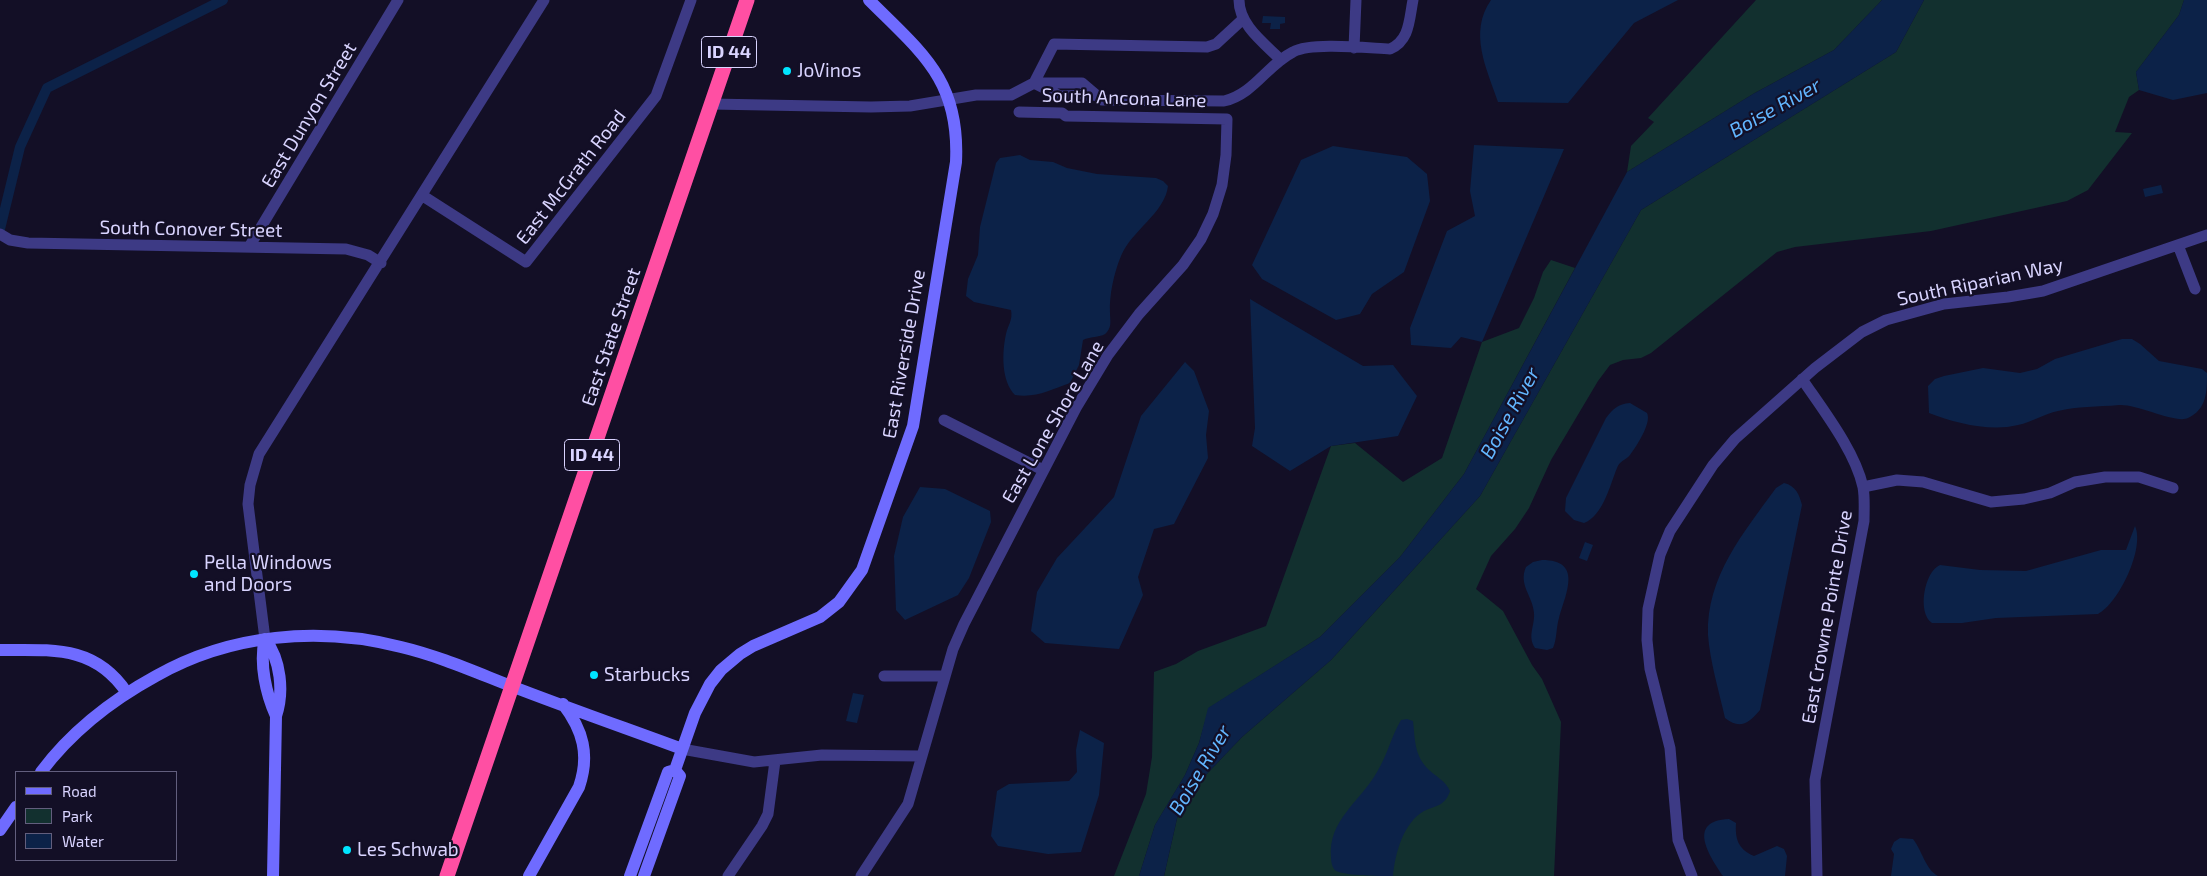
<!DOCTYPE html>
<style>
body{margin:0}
#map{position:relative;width:2207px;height:876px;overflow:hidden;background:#130f26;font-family:"Exo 2",sans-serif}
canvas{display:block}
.legend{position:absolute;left:15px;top:771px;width:162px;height:90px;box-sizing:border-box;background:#130f26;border:1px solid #625e7d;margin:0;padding:6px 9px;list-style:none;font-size:15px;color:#d9d4ff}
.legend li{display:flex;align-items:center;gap:10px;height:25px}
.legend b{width:25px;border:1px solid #625e7d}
</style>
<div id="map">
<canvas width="2207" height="876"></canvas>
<ul class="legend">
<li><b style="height:6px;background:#6f6bff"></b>Road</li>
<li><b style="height:14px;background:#12302f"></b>Park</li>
<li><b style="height:14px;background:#0c2248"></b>Water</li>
</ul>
</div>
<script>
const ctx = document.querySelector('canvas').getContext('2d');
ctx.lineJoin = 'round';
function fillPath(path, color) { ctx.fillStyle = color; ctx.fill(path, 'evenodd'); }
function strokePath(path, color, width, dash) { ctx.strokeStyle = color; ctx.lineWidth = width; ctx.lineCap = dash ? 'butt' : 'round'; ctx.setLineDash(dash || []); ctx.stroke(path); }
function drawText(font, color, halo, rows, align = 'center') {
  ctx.font = font + ' "Exo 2",sans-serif'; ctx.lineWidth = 4.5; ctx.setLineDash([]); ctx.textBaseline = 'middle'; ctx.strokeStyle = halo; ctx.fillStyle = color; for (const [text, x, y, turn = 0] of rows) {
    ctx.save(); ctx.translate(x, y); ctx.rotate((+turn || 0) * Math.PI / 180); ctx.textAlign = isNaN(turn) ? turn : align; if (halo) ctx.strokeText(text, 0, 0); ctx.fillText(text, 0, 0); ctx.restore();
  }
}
const green = new Path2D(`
 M1756,0H1882L1834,50L1753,94L1627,172L1631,146L1654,122L1648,118Z
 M1924,0H2184L2179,15L2136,72L2139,90L2129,97L2115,132L2132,133L2088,190L2067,201L1931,231L1795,247L1777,252L1651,353L1641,358L1623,360L1610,365L1598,381L1551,460L1529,508L1515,529L1491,556L1476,589L1503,611L1532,665L1542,679L1561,722L1554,876H1164L1181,801L1242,737L1331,660L1480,496L1641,210L1896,52Z
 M1551,260L1575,268L1464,474L1400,557L1320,637L1209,708L1199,743L1185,775L1155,825L1139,876H1114L1146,794L1152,757L1154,672L1176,664L1198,651L1266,626L1331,446L1355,443L1403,482L1442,458L1482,342L1519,328L1534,298L1543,272Z`);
const water = new Path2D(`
 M1491,0H1678L1634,23L1568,103L1498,102C1487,69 1468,33 1491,0Z
 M1882,0H1924L1896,52L1641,210L1480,496L1331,660L1242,737L1181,801L1164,876H1139L1155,825L1185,775L1199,743L1208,708L1320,637L1400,557L1464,474L1627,172L1753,94L1834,50Z
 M2184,0H2207V93L2173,100L2139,90L2136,72L2179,15Z
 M1263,16L1285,17V23L1280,24V29H1270L1271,23H1262Z
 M1474,145L1564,149L1482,342L1461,337L1451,348L1411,345L1410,328L1447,231L1475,216L1470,191Z
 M1333,146L1407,157L1427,174L1430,201L1404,272L1372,294L1360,314L1336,320L1262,279L1252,265L1301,160Z
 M1020,155L1030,160L1053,162L1067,168L1097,174L1156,178L1163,181L1168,186C1165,213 1131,231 1121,256C1114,273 1109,295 1110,313C1110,320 1112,326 1107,332C1103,338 1090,336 1083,340L1079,365L1070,383C1050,390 1037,398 1015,395C1001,381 1002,352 1006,334C1008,325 1013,320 1011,310L974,302L966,296L968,279L978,255L980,227L996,163L1000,158Z
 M2161,185L2163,193L2145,197L2143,189Z
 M1250,299L1363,366L1393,365L1417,396L1398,436L1331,446L1290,471L1252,446L1255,428Z
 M2122,339H2132L2140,344L2159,361L2202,369L2207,373C2207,392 2207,409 2188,418C2176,424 2138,404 2119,405C2098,407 2077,406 2058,411C2044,414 2032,422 2018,425C1990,432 1955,423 1929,413L1928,386L1935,379L1944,376L1983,368L2020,373L2037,369L2055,359Z
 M1185,362L1194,371L1209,411L1206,435L1208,458L1174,524L1154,529L1138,577L1143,595L1119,649L1045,643L1031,631L1037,592L1057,558L1114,497L1141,416Z
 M1630,403L1647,413C1652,423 1636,447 1630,455C1626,460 1619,461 1617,468C1610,485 1603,516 1584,523L1574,520L1565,511L1566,498L1606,418C1613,409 1618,404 1630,403Z
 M1784,483C1796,486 1799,494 1802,505L1760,710C1749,723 1740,730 1725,718C1719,691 1710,662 1708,635C1706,577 1744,532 1776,488Z
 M920,487L945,489L990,511L991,522L969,578L958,595L905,620L896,610L894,556L903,517Z
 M2135,526C2145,548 2119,603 2098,614L1996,618L1962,623H1932C1917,613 1924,572 1940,565L1980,570L2026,571L2101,550H2126Z
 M1585,542L1593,545L1587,561L1579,558Z
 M1542,560C1583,560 1566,593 1559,618C1556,628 1557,639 1553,648L1547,650L1535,648C1527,636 1535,626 1534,613C1533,596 1518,585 1526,567L1533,562Z
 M853,693L864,695L857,723L846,721Z
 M1407,719L1413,721C1415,738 1414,755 1428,769C1436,777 1445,780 1450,791C1445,806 1437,805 1424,811C1403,823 1395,854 1393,876C1378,876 1349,876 1336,871C1332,868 1331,862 1331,857C1328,820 1360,802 1377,772C1387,756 1391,737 1401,720Z
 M1080,730L1104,743L1099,795L1081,852L1048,854L998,846L991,836L997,791L1009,784L1069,781L1077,772L1076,750Z
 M1729,819L1736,823C1735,839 1738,849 1754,856L1777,846L1784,849L1787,856L1785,876H1723C1708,854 1687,821 1729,819Z
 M1900,838L1913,839C1922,850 1925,869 1938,876H1891L1894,854L1891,849L1894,842Z`);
const canal = new Path2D(`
 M0,229L20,147L47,88L223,0`);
const street = new Path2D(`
 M1239,0C1239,25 1264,43 1281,60
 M1354,48L1356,0
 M1095,95L1060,96L1034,83H1082L1102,100L1224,101C1254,94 1267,65 1293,52C1311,42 1367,48 1390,49C1410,40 1409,20 1413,0
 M711,104L871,107L910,106L976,95H1011L1034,83L1054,44L1207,47L1216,44L1242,20
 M423,196L526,262L656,96L691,0
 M0,234L10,240L28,243L346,249L368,255L381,263
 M2178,245L2195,289
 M249,247L398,0
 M1802,379C1823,410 1855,451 1863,487C1865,498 1864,510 1864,521L1815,780L1817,876
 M944,420L1043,470
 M1863,487L1897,480L1923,482L1991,502L2024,499L2050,493L2075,482L2105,477H2139L2173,488
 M265,639L248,504L250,485L259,454L544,0
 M884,676H945
 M682,749L754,762L822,755L921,756
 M728,876L762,826L768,814L775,761
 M861,876L908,804L953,649L964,624L1076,408L1108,355L1139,314L1183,265L1201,239L1213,214L1222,185L1226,155L1227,119L1066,116L1062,113L1019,112
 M1692,876L1678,840L1670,748L1650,669L1647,640L1648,609L1660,555L1670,531L1713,465L1735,439L1815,368L1862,332L1886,320L1944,304L2008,297L2043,291L2207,235`);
const secondary = new Path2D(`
 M265,639C281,660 284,692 276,716C266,694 259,663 265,639Z
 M0,650C52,650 95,645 127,693
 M675,770L695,713L710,684L721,670L740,654L753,646L820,617L839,602L862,570L913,426L956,162C960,80 922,53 869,0
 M41,772C71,732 112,700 156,676C230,634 319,626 401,647C439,656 475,672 511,686C568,708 625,728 682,749
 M0,830L16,807
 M273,876L276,716
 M529,876L579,787C590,755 583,730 563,704
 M630,876L668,772L675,770
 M644,876L680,776L675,770`);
const highway = new Path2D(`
 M447,876L747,0`);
const markers = [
 [787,71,5,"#00e5ff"],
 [194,574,5,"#00e5ff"],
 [594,675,5,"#00e5ff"],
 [347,850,5,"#00e5ff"]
];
const shields = [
 [729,52,55],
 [592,455,55]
];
const shieldNames = [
 ["ID 44",729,52],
 ["ID 44",592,455]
];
const poiNames = [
 ["JoVinos",797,71],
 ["Pella Windows",204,563],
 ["and Doors",204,585],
 ["Starbucks",604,675],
 ["Les Schwab",357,850]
];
const streetNames = [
 ["South Ancona Lane",1124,98,2],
 ["East Dunyon Street",309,115,-59],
 ["East McGrath Road",571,177,-52],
 ["South Conover Street",191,229,1],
 ["South Riparian Way",1980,282,-12],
 ["East State Street",611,337,-71],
 ["East Riverside Drive",904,354,-80],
 ["East Lone Shore Lane",1053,422,-60],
 ["East Crowne Pointe Drive",1827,617,-80]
];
const waterNames = [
 ["Boise River",1775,108,-29],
 ["Boise River",1510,413,-61],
 ["Boise River",1200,770,-59]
];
fillPath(green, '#12302f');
fillPath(water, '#0c2248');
strokePath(canal, '#0c2248', 10);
strokePath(street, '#3d3a85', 11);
strokePath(secondary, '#6f6bff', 12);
strokePath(highway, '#ff4fa3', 15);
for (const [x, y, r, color] of markers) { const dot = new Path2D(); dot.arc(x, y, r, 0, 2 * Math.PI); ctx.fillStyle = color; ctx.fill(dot); strokePath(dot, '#130f26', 2); }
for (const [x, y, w] of shields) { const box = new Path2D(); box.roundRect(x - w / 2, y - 15.5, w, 31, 4); ctx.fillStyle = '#130f26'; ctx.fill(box); strokePath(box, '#d9d4ff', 1); }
drawText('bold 18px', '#d9d4ff', null, shieldNames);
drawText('19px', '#d9d4ff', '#130f26', poiNames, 'left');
drawText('19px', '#d9d4ff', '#130f26', streetNames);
drawText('italic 20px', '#62b6ff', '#130f26', waterNames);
</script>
